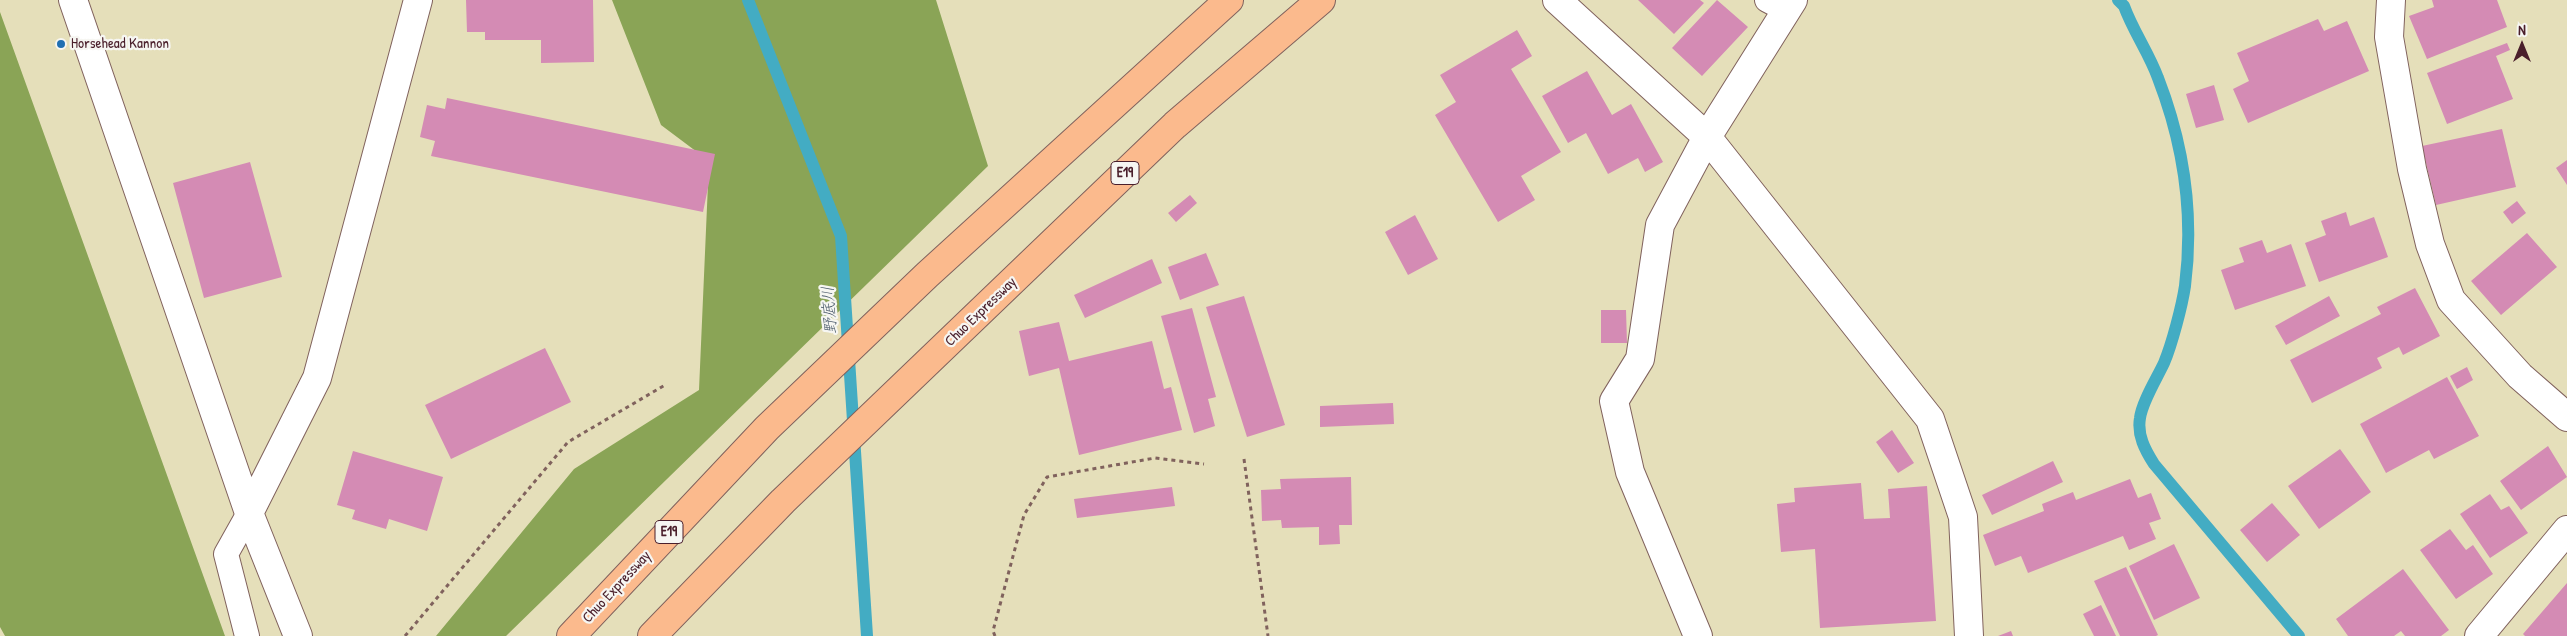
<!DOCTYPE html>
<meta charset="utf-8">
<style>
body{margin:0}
#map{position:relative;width:2567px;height:636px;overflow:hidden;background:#e5dfba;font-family:"Patrick Hand",sans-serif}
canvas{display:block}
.north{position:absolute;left:2497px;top:20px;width:50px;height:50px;-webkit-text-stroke:4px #f6f6f2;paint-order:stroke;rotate:0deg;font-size:14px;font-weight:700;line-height:20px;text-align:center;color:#4a1f2b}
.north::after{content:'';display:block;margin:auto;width:18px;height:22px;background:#4a1f2b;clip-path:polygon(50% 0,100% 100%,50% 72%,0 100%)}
</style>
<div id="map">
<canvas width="2567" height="636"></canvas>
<div class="north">N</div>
</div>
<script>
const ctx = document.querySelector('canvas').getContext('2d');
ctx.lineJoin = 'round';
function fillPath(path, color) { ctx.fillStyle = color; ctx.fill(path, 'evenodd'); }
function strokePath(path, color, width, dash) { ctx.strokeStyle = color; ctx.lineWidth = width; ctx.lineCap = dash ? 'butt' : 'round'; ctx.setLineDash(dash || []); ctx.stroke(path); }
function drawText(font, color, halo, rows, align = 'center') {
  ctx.font = font + ' "Patrick Hand","Klee One",sans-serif'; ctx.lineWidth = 4.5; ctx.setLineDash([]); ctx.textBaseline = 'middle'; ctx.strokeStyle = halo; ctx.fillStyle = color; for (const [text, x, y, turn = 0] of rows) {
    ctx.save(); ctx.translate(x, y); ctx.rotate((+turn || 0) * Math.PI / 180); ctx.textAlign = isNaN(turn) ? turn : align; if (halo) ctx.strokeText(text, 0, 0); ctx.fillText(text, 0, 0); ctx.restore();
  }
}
const forest = new Path2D(`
 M612,0H936L988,166L506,636H436L574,469L699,390L709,161L661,125Z
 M0,12L225,636H5L0,627Z`);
const stream = new Path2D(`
 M748,0L841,236L867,636
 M2118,0L2124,6C2133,31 2149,53 2158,78C2184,145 2194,215 2185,286C2182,306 2172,344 2164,363C2157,378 2142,402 2140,418C2137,435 2145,450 2154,464L2299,636`);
const building = new Path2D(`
 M466,0H593L594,62L541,63V40H485V32H467Z
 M1638,0H1700L1704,3L1674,34Z
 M1717,0L1748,27L1702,76L1672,48Z
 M2432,0H2497L2507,27L2427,59L2409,16L2434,7Z
 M2318,19L2324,31L2347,21L2369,71L2248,123L2233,89L2249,81L2237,53Z
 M1517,30L1532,56L1511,69L1561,152L1521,176L1535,200L1498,222L1435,115L1456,102L1440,75Z
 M2507,43L2510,50L2496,56L2513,99L2447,124L2427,73Z
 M1587,71L1612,115L1631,104L1663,162L1645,172L1638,158L1608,174L1586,133L1568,143L1542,96Z
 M2214,85L2224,120L2196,128L2186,94Z
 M447,98L715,154L703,212L431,156L435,141L420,137L427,105L445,109Z
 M2502,129L2516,187L2436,205L2422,146Z
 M2567,160V185L2556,168Z
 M250,162L282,277L204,298L173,183Z
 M1190,195L1197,203L1176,222L1168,213Z
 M2517,201L2526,213L2512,224L2503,212Z
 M2346,212L2350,226L2374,217L2388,257L2319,282L2305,243L2326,235L2321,221Z
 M1415,215L1438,259L1408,275L1385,232Z
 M2527,233L2557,267L2501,315L2471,281Z
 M2262,240L2267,253L2291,244L2306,286L2235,310L2221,270L2244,262L2239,248Z
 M1206,253L1219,285L1180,300L1168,267Z
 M1152,259L1162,283L1085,318L1074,295Z
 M2415,288L2440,336L2403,355L2399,347L2377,358L2382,368L2312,403L2290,360L2381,314L2377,307Z
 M1244,296L1285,425L1247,437L1206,307Z
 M2329,296L2340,316L2286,345L2275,326Z
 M1192,308L1216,397L1208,399L1215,426L1194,433L1161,316Z
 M1601,310H1626L1627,343H1601Z
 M1059,322L1069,361L1152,341L1164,389L1171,387L1182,430L1079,455L1059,368L1029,376L1019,331Z
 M545,348L571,402L451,459L425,405Z
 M2467,367L2473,380L2457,389L2450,376Z
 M2447,377L2479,436L2434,459L2429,450L2386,473L2360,424Z
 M1393,403L1394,424L1320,427V406Z
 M1892,430L1914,463L1898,473L1876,442Z
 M2548,446L2567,477L2521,510L2500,481Z
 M2340,449L2371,492L2319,529L2288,486Z
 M353,451L443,477L427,531L389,519L386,529L352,519L355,510L337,505Z
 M2053,461L2063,482L1992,515L1982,495Z
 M1351,477L1352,525H1339L1340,544L1319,545V527L1282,528L1281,520L1262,521L1261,490L1281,489L1280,479Z
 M2130,479L2138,498L2151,493L2161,519L2149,523L2156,539L2129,550L2123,536L2028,573L2021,556L1995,566L1983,535L2044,511L2042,504L2073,492L2076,500Z
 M1861,483L1864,519L1890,518L1888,489L1927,486L1936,621L1820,628L1815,549L1781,552L1777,504L1795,502L1794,488Z
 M1172,487L1175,506L1077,518L1074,499Z
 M2490,494L2501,510L2509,506L2528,533L2490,558L2460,514Z
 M2272,503L2300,535L2267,562L2240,530Z
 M2450,529L2466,550L2473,545L2493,574L2456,599L2420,550Z
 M2174,544L2200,598L2154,620L2129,566Z
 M2126,567L2158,635L2156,636H2120L2094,581Z
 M2403,569L2449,630L2441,636H2405L2401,631L2394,636H2348L2336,619Z
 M2567,583V636H2525L2523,634Z
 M2101,605L2116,636H2094L2083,614Z
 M2011,631L2013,636H1998Z`);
const path = new Path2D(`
 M1244,459L1268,636
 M405,636L568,442L665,385
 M995,636L993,631L1024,515L1047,477L1155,458L1204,464`);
const lane = new Path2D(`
 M1767,0L1786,10
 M247,636L226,554L249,513`);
const street = new Path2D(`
 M73,0L249,513L298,636
 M1557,0L1707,137L1930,419L1963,517L1969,636
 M2391,0L2389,37L2412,169L2430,244L2451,300L2520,376L2567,417
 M249,513L317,378L418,0
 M1698,636L1630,472L1614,401L1640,359L1660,225L1707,137L1793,0
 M2479,636L2567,530`);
const highway = new Path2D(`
 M571,636L767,428L927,275L1229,0
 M652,636L783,501L1175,125L1321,0`);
const markers = [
 [61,44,5,"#1f6fb2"]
];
const shields = [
 [1125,173,28],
 [669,532,28]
];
const shieldNames = [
 ["E19",1125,173],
 ["E19",669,532]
];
const poiNames = [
 ["Horsehead Kannon",71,44]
];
const streetNames = [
 ["Chuo Expressway",981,312,-44],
 ["Chuo Expressway",617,587,-47]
];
const waterNames = [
 ["野底川",830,310,-94]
];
fillPath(forest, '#8aa456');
strokePath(stream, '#43acc3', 12);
fillPath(building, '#d48bb4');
strokePath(lane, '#80625d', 26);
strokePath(street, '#80625d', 30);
strokePath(highway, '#80625d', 30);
strokePath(path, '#80625d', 3, [4, 4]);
strokePath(lane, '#fff', 24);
strokePath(street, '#fff', 28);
strokePath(highway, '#fbba8d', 28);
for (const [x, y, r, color] of markers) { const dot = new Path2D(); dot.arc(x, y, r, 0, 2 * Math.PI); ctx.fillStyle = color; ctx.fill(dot); strokePath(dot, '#f6f6f2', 2); }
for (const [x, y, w] of shields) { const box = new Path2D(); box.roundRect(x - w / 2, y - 11.5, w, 23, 4); ctx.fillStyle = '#f6f6f2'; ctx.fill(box); strokePath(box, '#4a1f2b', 1); }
drawText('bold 14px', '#4a1f2b', null, shieldNames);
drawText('15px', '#4a1f2b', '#f6f6f2', poiNames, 'left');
drawText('15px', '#4a1f2b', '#f6f6f2', streetNames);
drawText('italic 16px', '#475768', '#f6f6f2', waterNames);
</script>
